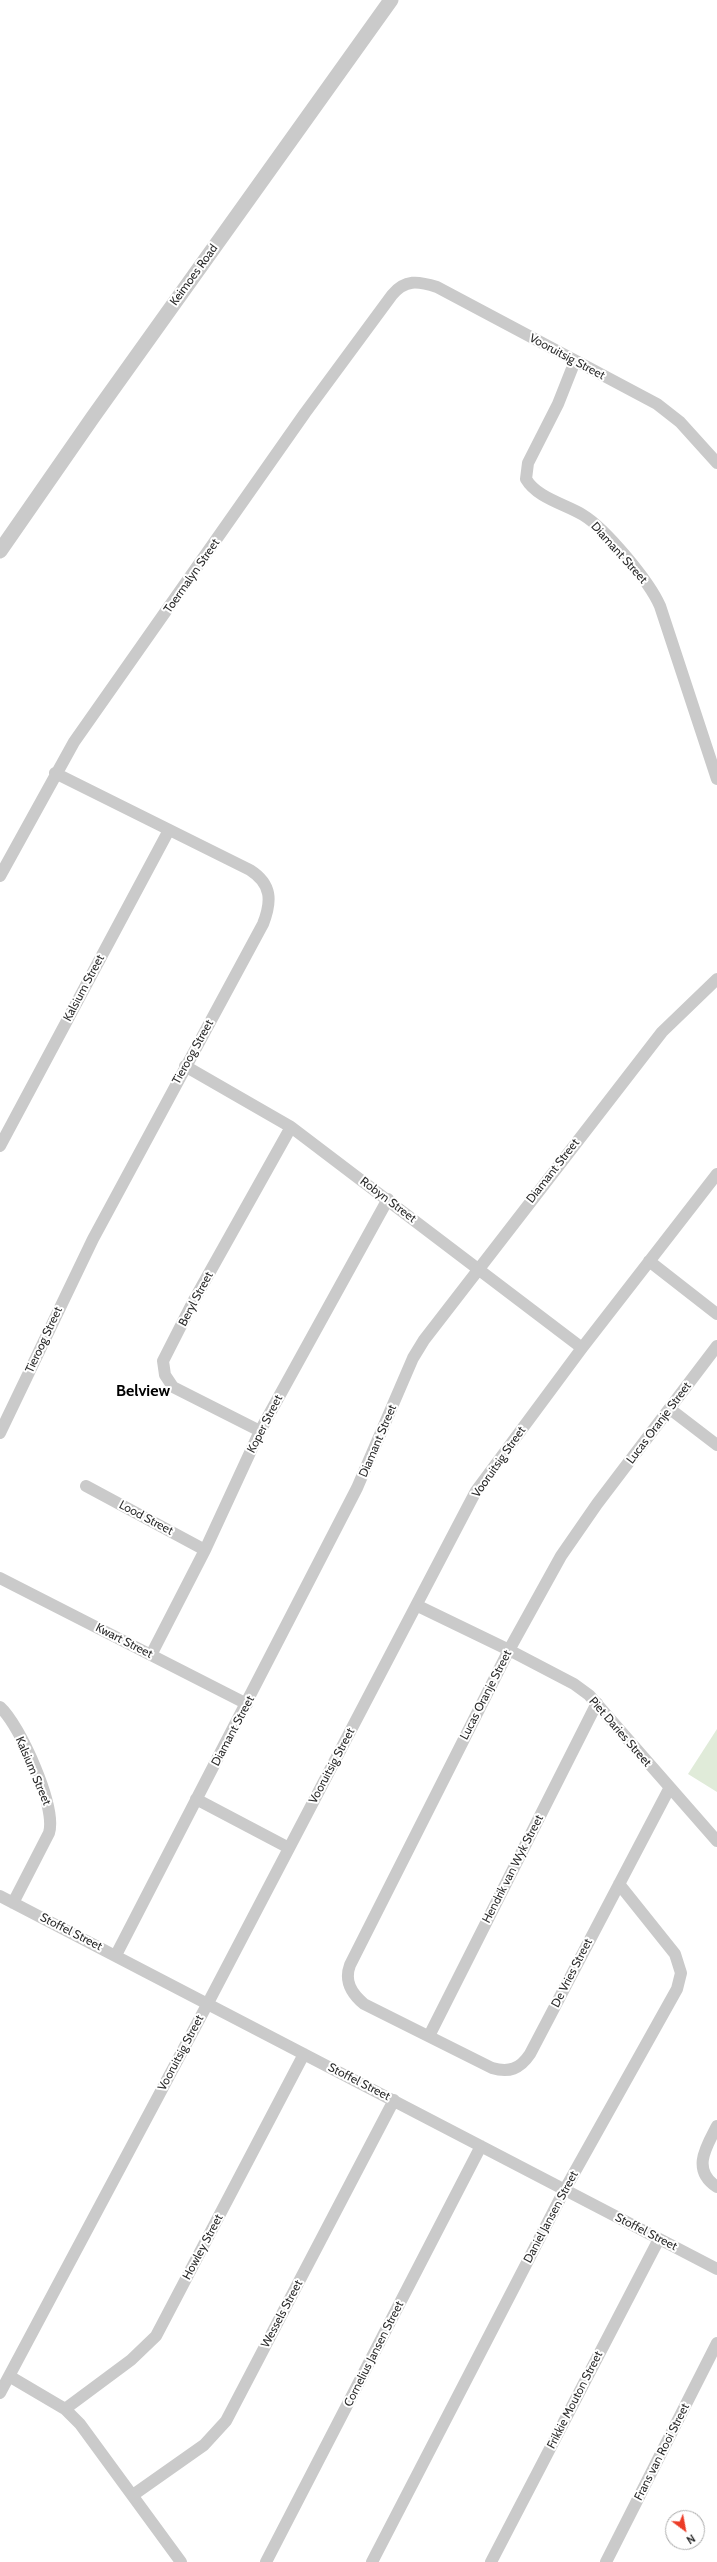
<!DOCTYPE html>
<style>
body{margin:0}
#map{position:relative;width:717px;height:2562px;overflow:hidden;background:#fff;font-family:Cabin,sans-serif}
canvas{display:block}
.north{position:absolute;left:665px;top:2510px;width:40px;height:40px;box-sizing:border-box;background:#fff;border:1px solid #ababab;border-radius:50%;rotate:148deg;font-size:11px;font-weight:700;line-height:16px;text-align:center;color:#2d2d2d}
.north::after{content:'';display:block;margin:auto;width:14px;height:18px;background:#ec3c27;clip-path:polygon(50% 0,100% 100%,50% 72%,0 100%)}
</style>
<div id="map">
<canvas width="717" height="2562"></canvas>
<div class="north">N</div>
</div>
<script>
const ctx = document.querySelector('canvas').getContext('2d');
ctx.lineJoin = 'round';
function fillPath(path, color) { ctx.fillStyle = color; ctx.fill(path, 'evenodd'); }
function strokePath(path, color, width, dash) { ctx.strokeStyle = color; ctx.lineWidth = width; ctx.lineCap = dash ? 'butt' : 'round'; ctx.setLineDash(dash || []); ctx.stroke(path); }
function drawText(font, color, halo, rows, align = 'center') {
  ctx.font = font + ' Cabin,sans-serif'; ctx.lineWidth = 4; ctx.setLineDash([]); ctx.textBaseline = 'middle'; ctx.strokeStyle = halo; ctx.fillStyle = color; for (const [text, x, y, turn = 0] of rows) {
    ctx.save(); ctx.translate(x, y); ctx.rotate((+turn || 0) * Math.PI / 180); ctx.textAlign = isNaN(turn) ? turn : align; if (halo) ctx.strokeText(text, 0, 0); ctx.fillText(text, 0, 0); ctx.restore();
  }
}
const green = new Path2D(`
 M717,1729V1792L688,1774Z`);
const minor = new Path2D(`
 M575,361L558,404L528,463L526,479C537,498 565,504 583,515C606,529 649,581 660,606L717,779
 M0,876L74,742L305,413L392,295C405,279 418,281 437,287L657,404L680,422L717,463
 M185,1066L291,1127L582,1348
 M0,1146L169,830
 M649,1261L717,1314
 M670,1409L717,1445
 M260,1431L173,1387L165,1375L163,1361L193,1302L291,1127
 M0,1433L93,1239L263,924C272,901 272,884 250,870L55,773
 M86,1486L205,1550
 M0,1578L247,1704
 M418,1606L509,1650L574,1684L589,1695L717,1841
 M151,1655L205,1550L260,1431L388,1199
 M0,1707C20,1725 57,1807 49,1833L13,1903
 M669,1789L530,2054C520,2069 509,2073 492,2068L364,2004C351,1993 344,1981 350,1965L509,1650L561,1556L597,1504L717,1346
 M196,1799L289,1848
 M0,1896L717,2269
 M116,1955L357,1488L413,1358L424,1340L662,1032L717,979
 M429,2036L597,1703
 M717,2126C706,2147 691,2170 717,2187
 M9,2376L65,2409L80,2424L181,2562
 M0,2393L208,2003L476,1491L582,1348L717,1174
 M65,2409L131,2360L156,2336L304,2054
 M133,2495L204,2445L226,2421L394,2100
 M266,2562L481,2146
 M372,2562L564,2191L677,1989L681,1973L675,1954L619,1884
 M491,2562L659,2239
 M606,2562L717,2343`);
const tertiary = new Path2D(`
 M0,551L93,417L391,0`);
const streetNames = [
 ["Keimoes Road",194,275,-54],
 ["Vooruitsig Street",567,357,28],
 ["Diamant Street",619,553,48],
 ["Toermalyn Street",192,576,-55],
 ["Kalsium Street",84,988,-62],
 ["Tieroog Street",193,1052,-61],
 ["Diamant Street",553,1171,-52],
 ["Robyn Street",388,1200,37],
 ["Beryl Street",196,1299,-62],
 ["Tieroog Street",44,1340,-65],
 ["Lucas Oranje Street",659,1423,-53],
 ["Koper Street",265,1424,-63],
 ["Diamant Street",378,1441,-67],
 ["Vooruitsig Street",499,1462,-55],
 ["Lood Street",146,1518,28],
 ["Kwart Street",124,1641,27],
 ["Lucas Oranje Street",486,1695,-63],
 ["Diamant Street",233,1731,-62],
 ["Piet Daries Street",620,1732,49],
 ["Vooruitsig Street",332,1766,-62],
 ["Kalsium Street",33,1771,67],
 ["Hendrik van Wyk Street",513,1869,-63],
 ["Stoffel Street",71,1932,27],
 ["De Vries Street",572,1973,-63],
 ["Vooruitsig Street",181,2053,-62],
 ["Stoffel Street",359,2082,27],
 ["Daniel Jansen Street",551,2217,-62],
 ["Stoffel Street",646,2232,27],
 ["Howley Street",203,2247,-62],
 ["Wessels Street",282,2314,-62],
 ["Cornelius Jansen Street",374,2354,-63],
 ["Frikkie Mouton Street",575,2400,-63],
 ["Frans van Rooi Street",662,2452,-63]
];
const districtNames = [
 ["Belview",143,1391]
];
fillPath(green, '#e0ebd9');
strokePath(minor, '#cacaca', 12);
strokePath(tertiary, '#cacaca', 15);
drawText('12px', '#2d2d2d', '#fff', streetNames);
drawText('bold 16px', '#000', '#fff', districtNames);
</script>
